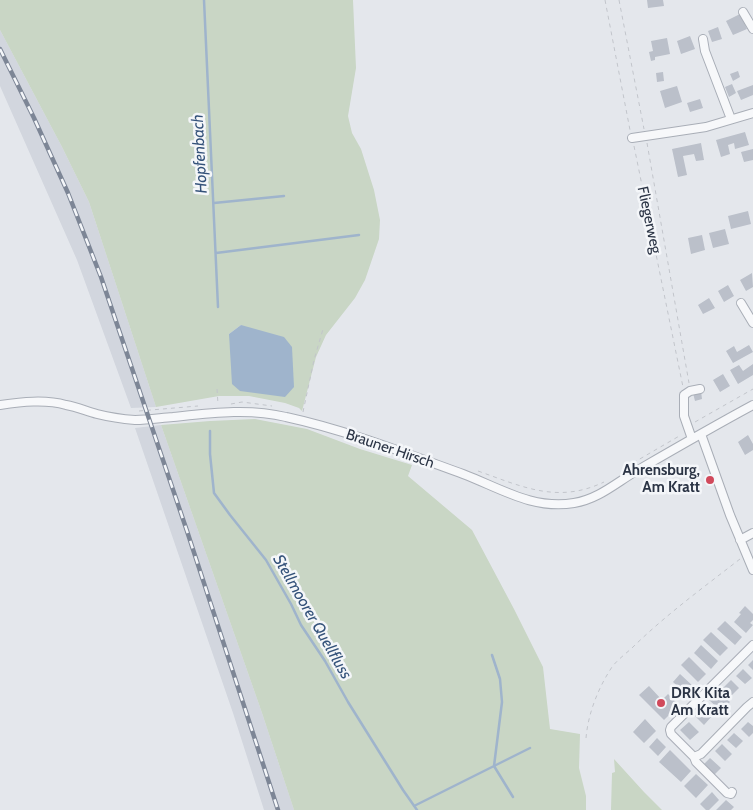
<!DOCTYPE html>
<style>
body{margin:0}
canvas{display:block;background:#e4e7ec}
</style>
<canvas width="753" height="810"></canvas>
<script>
const ctx = document.querySelector('canvas').getContext('2d');
ctx.lineJoin = 'round';
function fillPath(path, color) { ctx.fillStyle = color; ctx.fill(path, 'evenodd'); }
function strokePath(path, color, width, dash) { ctx.strokeStyle = color; ctx.lineWidth = width; ctx.lineCap = dash ? 'butt' : 'round'; ctx.setLineDash(dash || []); ctx.stroke(path); }
function drawText(font, color, halo, rows, align = 'center') {
  ctx.font = font + ' Cabin,sans-serif'; ctx.lineWidth = 5; ctx.setLineDash([]); ctx.textBaseline = 'middle'; ctx.strokeStyle = halo; ctx.fillStyle = color; for (const [text, x, y, turn = 0] of rows) {
    ctx.save(); ctx.translate(x, y); ctx.rotate((+turn || 0) * Math.PI / 180); ctx.textAlign = isNaN(turn) ? turn : align; if (halo) ctx.strokeText(text, 0, 0); ctx.fillText(text, 0, 0); ctx.restore();
  }
}
const built = new Path2D(`
 M0,30L62,147L89,202L156,407L131,408L77,260L0,86Z
 M161,425L262,713L294,810H264L233,713L135,428Z`);
const green = new Path2D(`
 M0,0H353L356,68L348,116L352,133L361,149L374,190L380,220L379,239L365,280L355,298L326,335L316,357L302,411L299,408L285,403L249,396H219L156,407L89,202L62,147L0,30ZM241,325L285,397L229,334Z
 M255,419L307,429L360,449L412,465L408,476L472,530L514,609L543,667L550,729L580,734L579,768L586,796V810H294L262,713L161,425L210,421Z
 M614,759L644,792L662,810H611L612,773L615,772Z`);
const water = new Path2D(`
 M241,325L284,337L292,347L294,387L285,397L240,391L232,384L229,334Z`);
const stream = new Path2D(`
 M204,0L218,307
 M214,203L284,196
 M216,253L359,235
 M210,431V454L214,493L230,515L266,560L291,604L301,625L325,661L348,702L403,790L417,810
 M492,655L500,679L502,702L494,766L513,797
 M414,806L530,748`);
const building = new Path2D(`
 M647,0H663L664,6L648,8Z
 M740,14L747,29L733,35L726,21Z
 M718,27L722,39L712,42L708,31Z
 M690,36L695,49L681,54L677,41Z
 M667,38L670,54L655,57V60L651,61L649,52L653,51L651,41Z
 M738,71L740,77L733,81L730,74Z
 M663,72L664,81L657,82L656,73Z
 M732,84L736,93L729,97L725,87Z
 M753,85V95L741,100L737,91Z
 M677,86L682,102L665,108L660,91Z
 M700,99L703,108L690,112L687,103Z
 M745,132L749,145L735,149L734,143L728,145L730,154L721,157L716,140Z
 M701,143L704,160L696,161L694,154L683,156L687,175L678,177L672,149Z
 M753,149V160L744,162L741,152Z
 M748,211L751,224L731,229L728,216Z
 M725,229L729,244L713,248L709,233Z
 M702,235L705,250L691,254L688,238Z
 M752,273L753,287L746,291L740,280Z
 M728,285L734,296L724,302L718,291Z
 M709,298L715,308L703,314L698,305Z
 M749,345L753,352L733,363L726,351L734,346L737,352Z
 M753,364V375L738,384L730,370L739,365L743,371Z
 M723,374L730,386L720,392L713,380Z
 M701,391L702,399L695,401L693,393Z
 M748,435L753,444V450L745,455L738,442Z
 M745,606L753,614V620L750,623L753,625L746,633L734,622L741,614L739,613Z
 M725,621L742,637L735,645L717,629Z
 M711,632L728,648L720,656L703,640Z
 M701,645L718,661L711,669L694,653Z
 M689,657L706,674L698,682L681,665Z
 M753,660V670L748,665Z
 M743,669L752,678L745,684L736,676Z
 M680,674L694,687L687,695L673,682Z
 M731,680L739,688L731,696L723,688Z
 M649,686L662,700L668,694L679,705L664,720L639,695Z
 M718,691L730,702L721,711L709,700Z
 M703,707L712,716L704,725L695,716Z
 M645,719L656,731L644,743L633,732Z
 M689,722L699,732L690,740L680,730Z
 M748,722L753,726V733L749,737L741,729Z
 M734,733L743,741L736,748L727,740Z
 M657,738L666,747L658,756L649,747Z
 M722,744L732,754L725,761L715,751Z
 M670,750L691,771L681,782L659,762Z
 M710,758L721,768L714,775L703,765Z
 M696,774L708,785L696,798L684,786Z
 M712,792L719,800L709,810H706L700,804Z
 M726,800L734,807L731,810H716Z`);
const path = new Path2D(`
 M605,0L630,130
 M619,0L644,129
 M647,143L689,383
 M634,146L683,387
 M217,389L218,404
 M231,404L242,402L272,406
 M139,411L198,406
 M303,412L314,360L323,329
 M695,422L753,389
 M626,467L681,435
 M478,471C523,487 558,504 604,482
 M586,738C588,714 598,688 612,667C618,659 627,653 634,646C667,614 704,587 740,559`);
const minor = new Path2D(`
 M743,12L753,29
 M703,39L705,51L731,119
 M632,138L706,127L753,113
 M741,303L753,323
 M0,405C21,402 45,399 66,405C77,407 86,411 97,414C109,417 122,419 135,420C148,420 160,418 173,417C211,413 249,408 286,417C346,430 405,453 463,474C500,488 533,510 574,503C599,499 617,482 638,470C676,448 714,426 753,405
 M701,434L730,515L753,570
 M692,439L684,416V395L690,391L700,389
 M740,540L753,533
 M753,645L671,727L670,730L671,734L694,757L701,754L747,707L753,702
 M694,757L696,762L727,793L731,794L732,792`);
const rail = new Path2D(`
 M0,49L34,118L68,193L101,277L187,531L278,810`);
const markers = [
 [710,480,5,"#d1495b"],
 [661,703,5,"#d1495b"]
];
const streetNames = [
 ["Fliegerweg",649,220,78],
 ["Brauner Hirsch",390,449,19]
];
const poiNames = [
 ["Ahrensburg,",700,471],
 ["Am Kratt",700,488],
 ["DRK Kita",671,694,"left"],
 ["Am Kratt",671,711,"left"]
];
const waterNames = [
 ["Hopfenbach",200,154,-93],
 ["Stellmoorer Quellfluss",312,617,60]
];
fillPath(built, '#d2d6de');
fillPath(green, '#c9d6c5');
fillPath(water, '#9fb4cc');
strokePath(stream, '#9fb4cc', 2.5);
fillPath(building, '#bbc0ca');
strokePath(minor, '#a9aeb7', 10);
strokePath(path, '#c2c5cb', 1, [4, 4]);
strokePath(minor, '#f7f8fa', 8);
strokePath(rail, '#7d8696', 4.5);
strokePath(rail, '#f4f6f9', 2.5, [8]);
for (const [x, y, r, color] of markers) { const dot = new Path2D(); dot.arc(x, y, r, 0, 2 * Math.PI); ctx.fillStyle = color; ctx.fill(dot); strokePath(dot, '#f4f6f9', 2); }
drawText('15px', '#2b3445', '#f4f6f9', streetNames);
drawText('bold 15px', '#2b3445', '#f4f6f9', poiNames, 'right');
drawText('italic 16px', '#34527a', '#f4f6f9', waterNames);
</script>
